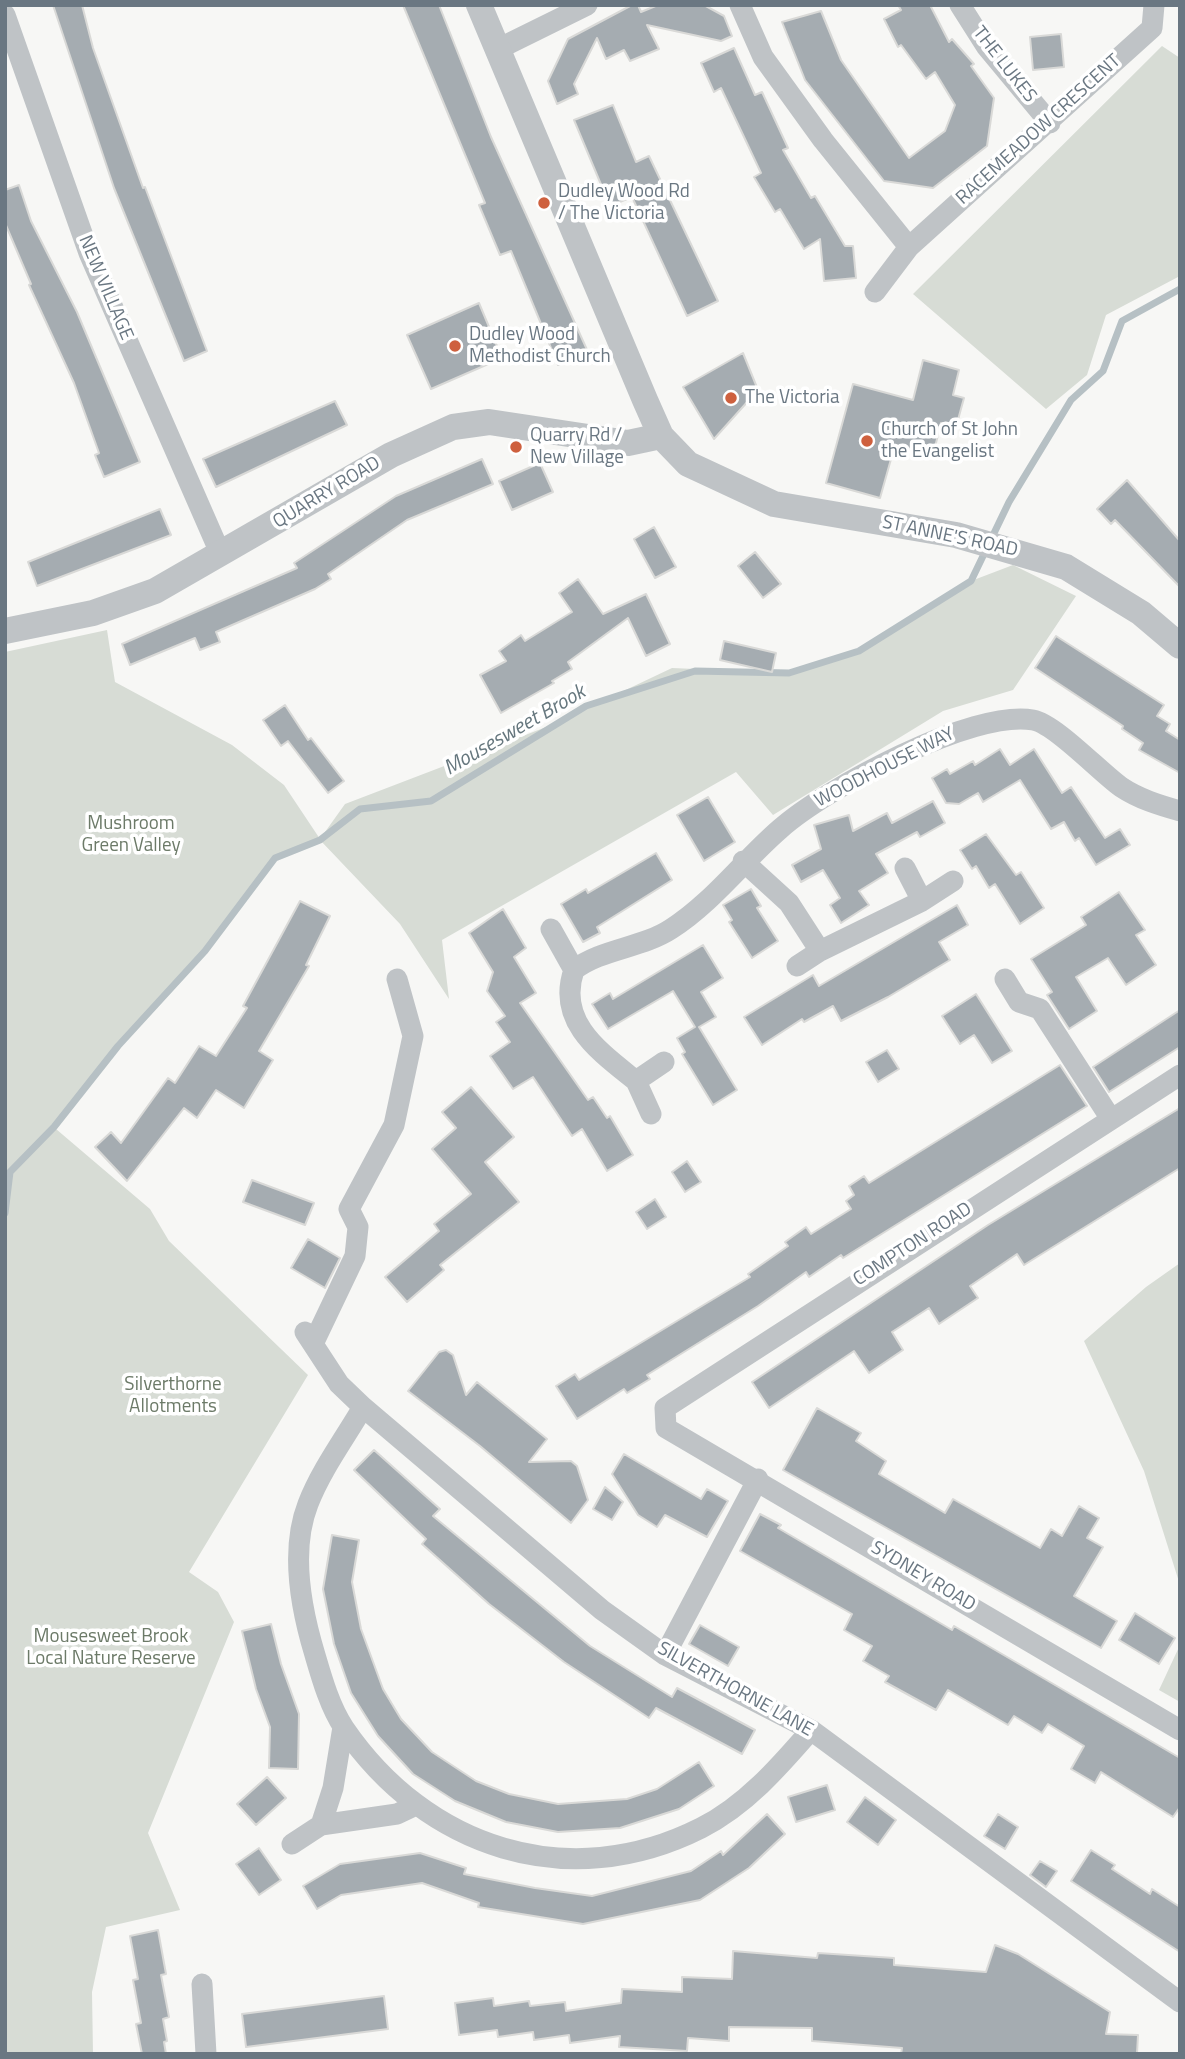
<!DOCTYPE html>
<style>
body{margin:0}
#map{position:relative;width:1185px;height:2059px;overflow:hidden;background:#f7f7f5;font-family:"Titillium Web",sans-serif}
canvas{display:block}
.frame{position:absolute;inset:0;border:7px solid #6a7782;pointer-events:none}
</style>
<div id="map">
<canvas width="1185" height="2059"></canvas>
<div class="frame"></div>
</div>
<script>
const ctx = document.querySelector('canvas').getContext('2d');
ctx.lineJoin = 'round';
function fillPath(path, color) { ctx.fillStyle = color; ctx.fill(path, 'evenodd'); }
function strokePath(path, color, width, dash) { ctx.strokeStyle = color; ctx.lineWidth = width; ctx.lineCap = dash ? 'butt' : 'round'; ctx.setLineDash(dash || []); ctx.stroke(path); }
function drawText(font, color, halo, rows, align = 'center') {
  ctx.font = font + ' "Titillium Web",sans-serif'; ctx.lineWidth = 7; ctx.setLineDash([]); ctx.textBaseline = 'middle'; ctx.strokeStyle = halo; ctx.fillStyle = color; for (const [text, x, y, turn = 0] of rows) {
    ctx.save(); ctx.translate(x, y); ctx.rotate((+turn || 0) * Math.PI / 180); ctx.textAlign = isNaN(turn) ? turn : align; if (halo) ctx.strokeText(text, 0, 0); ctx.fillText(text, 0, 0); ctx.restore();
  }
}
const green = new Path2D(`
 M1162,46L1180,58L1178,277L1106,315L1087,375L1046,409L913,294Z
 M1013,565L1076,596L1013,690L943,711L773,815L736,772L442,940L449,999L400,924L320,840L274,858L205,951L118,1046L56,1129L150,1209L169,1241L308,1375L189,1572L218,1592L234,1622L148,1833L180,1910L106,1927L92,1992L93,2054H5V652L107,630L115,682L232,745L284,785L320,839L345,804L554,724L672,668L789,673L859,651L971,581Z
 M1180,1263V1585L1144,1471L1084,1341L1146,1287Z
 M1180,1645V1702L1159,1690Z`);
const stream = new Path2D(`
 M5,1213L10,1172L54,1127L118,1046L205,951L275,858L320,840L360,809L431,801L586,706L695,671L789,673L859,651L971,581L1009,502L1071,400L1103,371L1122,321L1180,289`);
const building = new Path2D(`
 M53,5H82L93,48L143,188L145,187L207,351L184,361L114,188Z
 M403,5H439L491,137L588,352L558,365L511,251L500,255L479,205L485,203Z
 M632,5H638L641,12L658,5H704L724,16L732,36L721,41L647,25L659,49L630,61L624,50L606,59L597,38L574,84L578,94L557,104L548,81L568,39Z
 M898,5H930L949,42L952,39L974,64L971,66L994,98L987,146L933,188L884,181L805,80L782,22L821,11L841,60L909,158L945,131L955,105L935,72L926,79L901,45L898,47L884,19L901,10Z
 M1061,34L1064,67L1033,70L1030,37Z
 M734,48L755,95L762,92L788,148L783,150L811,198L815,196L845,246H853L856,278L824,281L820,239L804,249L780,209L775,212L754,177L761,173L721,88L714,92L701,63Z
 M613,105L636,162L649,156L718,301L687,316L632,197L610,206L574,120Z
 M19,185L31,221L77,312L140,462L104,477L95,455L99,453L74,383L29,285L31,284L5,223V190Z
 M479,303L502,358L431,389L407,335Z
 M743,353L758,390L714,439L683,387Z
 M923,360L959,370L953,395L964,398L956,427L941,423L933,455L895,445L880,498L826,483L853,384L913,400Z
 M335,401L347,425L216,487L203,459Z
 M482,459L493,484L407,520L328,574L331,579L315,589L216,632L220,642L200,650L195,638L130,665L122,644L297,568L294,563L396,496Z
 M540,463L553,492L512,510L499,481Z
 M1127,480L1180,541V587L1115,520L1111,524L1097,509Z
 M160,509L171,535L37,586L28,562Z
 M654,527L676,567L655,578L634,539Z
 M755,552L781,584L763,598L738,566Z
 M578,579L603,614L646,594L670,644L646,656L628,618L568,662L572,669L552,681L554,683L501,713L480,675L506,661L499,651L521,635L525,641L572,612L559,593Z
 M1056,636L1164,705L1157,716L1170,724L1166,731L1180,740V773L1139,750L1143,743L1122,729L1123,726L1035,668Z
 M724,641L776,653L772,672L720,660Z
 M285,705L308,740L311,738L344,781L328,793L288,741L281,746L263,720Z
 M1000,749L1010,765L1034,749L1062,793L1071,787L1105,838L1120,829L1130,845L1096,865L1079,838L1075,841L1064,822L1051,829L1020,780L983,802L978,793L959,804L946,803L932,778L947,769L950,774L973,761L975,765Z
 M708,797L735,842L704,861L677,815Z
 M933,801L945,823L920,837L917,832L876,854L888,873L859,891L869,905L841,923L830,905L840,898L823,870L801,882L792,865L821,849L814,825L849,815L853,831L887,813L892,823Z
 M986,834L1016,875L1021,872L1044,908L1020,924L995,884L989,888L976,866L972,869L960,850Z
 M656,853L672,880L597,927L600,933L583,942L561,904L586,889L588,893Z
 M751,889L761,906L757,908L778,941L752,958L729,922L732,920L723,905Z
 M1119,892L1145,930L1136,935L1156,965L1126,985L1108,958L1076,977L1097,1011L1069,1029L1047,995L1052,992L1031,959L1086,925L1081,917Z
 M300,901L330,916L306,965L309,966L259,1051L273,1060L244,1108L216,1090L197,1118L184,1108L127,1181L95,1147L111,1132L121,1143L168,1078L175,1083L199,1046L216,1056L247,1008L243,1006Z
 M957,905L968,925L939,942L950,960L888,997L841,1021L833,1006L804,1022L802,1019L762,1045L744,1017L813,975L819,986Z
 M503,909L526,948L514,957L536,993L520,1003L588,1100L593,1097L607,1118L610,1116L633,1155L607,1171L582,1129L572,1136L533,1077L513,1089L490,1056L510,1042L496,1022L505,1016L487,991L493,972L469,933Z
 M703,945L723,978L701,992L716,1017L699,1027L737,1090L713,1105L682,1054L685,1052L677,1038L695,1027L673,991L608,1029L592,1004L610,993L613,999Z
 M976,994L1012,1051L992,1063L974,1035L960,1044L942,1016Z
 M1180,1010V1047L1109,1092L1093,1067Z
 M887,1050L899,1069L878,1082L866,1062Z
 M1060,1065L1087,1106L843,1258L841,1255L809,1277L806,1272L758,1306L647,1375L650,1379L627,1393L624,1389L577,1419L556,1386L575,1374L579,1380L750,1277L748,1274L788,1246L785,1242L806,1227L811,1234L851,1209L846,1201L854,1195L849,1186L864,1176L869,1183Z
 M471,1087L514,1137L485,1162L519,1202L440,1265L444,1270L407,1302L385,1277L439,1231L434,1224L471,1194L432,1149L456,1128L442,1112Z
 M1180,1108V1168L1024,1265L1017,1254L970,1286L978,1298L939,1324L929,1308L892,1332L903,1350L869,1373L854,1351L769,1408L752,1382L988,1225Z
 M687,1161L701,1182L685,1192L672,1172Z
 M252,1180L314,1203L305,1225L243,1202Z
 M655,1199L666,1217L647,1229L636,1212Z
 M308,1239L340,1258L325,1288L291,1268Z
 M446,1350L453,1355L466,1395L477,1382L547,1439L529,1462L571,1461L577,1466L588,1500L571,1523L480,1446L408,1391L439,1352Z
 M817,1408L861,1433L856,1441L886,1461L879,1474L945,1513L953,1499L1040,1548L1051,1529L1062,1536L1079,1506L1099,1518L1087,1538L1103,1547L1074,1596L1117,1621L1101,1648L783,1470Z
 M374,1450L440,1509L433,1516L590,1646L672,1697L677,1688L755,1730L742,1754L656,1708L649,1718L564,1662L489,1604L422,1544L426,1539L354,1470Z
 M624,1454L701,1499L707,1489L728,1501L707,1537L665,1515L657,1527L638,1515L612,1474Z
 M605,1487L623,1502L612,1520L593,1509Z
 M760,1514L781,1525L778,1528L853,1572L952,1630L954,1626L1180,1758V1807L1173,1817L1101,1772L1095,1783L1071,1769L1084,1746L1048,1724L1042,1733L1014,1716L1008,1725L948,1690L936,1710L885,1682L889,1676L863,1661L872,1646L844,1630L852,1614L740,1551Z
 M332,1535L359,1540L352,1582L361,1629L383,1689L401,1719L432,1752L476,1781L509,1794L558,1804L627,1799L657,1789L699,1762L714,1786L679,1809L620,1828L558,1832L506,1822L455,1801L413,1774L378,1736L351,1693L334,1644L323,1589Z
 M1135,1613L1175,1638L1159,1664L1119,1640Z
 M271,1624L281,1664L299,1714L298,1769L269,1768L270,1727L256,1689L242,1631Z
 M700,1625L739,1647L728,1666L689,1644Z
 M267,1777L286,1798L256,1825L237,1804Z
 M827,1785L835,1810L796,1822L788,1797Z
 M865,1797L896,1820L878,1845L847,1822Z
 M767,1814L785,1834L749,1868L700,1900L583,1924L478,1907L479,1903L422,1883L341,1895L317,1909L303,1886L340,1864L420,1853L466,1868L464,1874L535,1888L592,1896L691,1871L721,1851L723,1855Z
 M998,1814L1018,1827L1005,1849L984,1836Z
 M259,1848L281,1880L259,1895L236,1864Z
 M1091,1850L1115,1865L1112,1869L1150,1894L1152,1889L1180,1907V1952L1071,1881Z
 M1040,1861L1057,1871L1046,1887L1030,1875Z
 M158,1930L166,1974L161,1975L169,2017L163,2019L167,2041L164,2042L166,2054H142L136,2024L141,2023L133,1980L138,1979L130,1936Z
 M995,1945L1018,1954L1110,2012L1106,2034L1138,2035L1137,2054H901L902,2048L812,2041V2028L729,2027V2041L688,2038L687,2051L619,2047L620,2036L570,2043L569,2035L534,2040L533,2032L498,2037L497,2030L459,2035L455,2003L493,1998L494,2006L529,2001L530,2006L565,2002L566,2011L621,2003L622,1989L682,1992V1977L732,1979L733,1951L817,1958L818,1953L894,1958V1965L986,1972Z
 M384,1996L388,2029L246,2047L242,2014Z`);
const minor = new Path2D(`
 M740,5L763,57L823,140L909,247L1152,28L1154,5
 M960,5L986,46L1050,123
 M5,15L89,253L221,555
 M498,49L587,5
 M875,292L909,247
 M743,861L789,903L820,951L922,901L953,881
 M905,868L922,901
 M551,929L574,970
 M797,966L820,951
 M1005,979L1019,1002L1040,1009L1111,1119
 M1180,1075L665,1408L666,1428L1180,1730
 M636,1081C600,1052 556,1022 574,970C601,949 642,948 671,929C712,903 744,860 780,829C826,788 973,709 1033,720C1055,724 1100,772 1121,787C1139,799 1159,805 1180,811
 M651,1114L636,1081L664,1062
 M305,1332L339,1384L363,1407L602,1610L665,1655L811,1730L1180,2002
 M313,1344L355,1256L358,1227L349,1209L394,1125L413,1036L397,979
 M363,1407C345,1438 321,1470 308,1504C290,1550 301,1609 315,1655C322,1679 330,1707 344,1728C426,1848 568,1895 701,1828C745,1806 779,1767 811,1730
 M665,1655L758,1479
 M321,1825L397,1814L416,1805
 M292,1844L321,1825L333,1788L343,1727
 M202,1984L206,2054`);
const tertiary = new Path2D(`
 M479,5L645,400L661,436L688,464L701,470L774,504L956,535L1066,567L1141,613L1180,646
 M5,631L93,613L155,591L391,455L453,427L489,422L628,443L661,436`);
const markers = [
 [544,203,7,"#ce603e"],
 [455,346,7,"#ce603e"],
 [731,398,7,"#ce603e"],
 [867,441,7,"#ce603e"],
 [516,447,7,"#ce603e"]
];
const streetNames = [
 ["THE LUKES",1004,65,52],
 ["RACEMEADOW CRESCENT",1039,130,-42],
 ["NEW VILLAGE",105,288,67],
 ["QUARRY ROAD",327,493,-31],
 ["ST ANNE'S ROAD",950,537,12],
 ["WOODHOUSE WAY",885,768,-27],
 ["COMPTON ROAD",913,1245,-33],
 ["SYDNEY ROAD",923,1577,31],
 ["SILVERTHORNE LANE",735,1690,29]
];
const poiNames = [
 ["Dudley Wood Rd",558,192],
 ["/ The Victoria",558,214],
 ["Dudley Wood",469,335],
 ["Methodist Church",469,357],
 ["The Victoria",745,398],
 ["Church of St John",881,430],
 ["the Evangelist",881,452],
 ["Quarry Rd /",530,436],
 ["New Village",530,458]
];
const parkNames = [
 ["Mushroom",131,824],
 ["Green Valley",131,846],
 ["Silverthorne",173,1385],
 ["Allotments",173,1407],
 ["Mousesweet Brook",111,1637],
 ["Local Nature Reserve",111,1659]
];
const waterNames = [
 ["Mousesweet Brook",515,731,-30]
];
fillPath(green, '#d7dcd5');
strokePath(stream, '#b6c0c4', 7);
fillPath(building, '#a5acb1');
strokePath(building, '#d9d9d7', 2);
strokePath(minor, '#bfc3c6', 21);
strokePath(tertiary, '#bfc3c6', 26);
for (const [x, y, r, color] of markers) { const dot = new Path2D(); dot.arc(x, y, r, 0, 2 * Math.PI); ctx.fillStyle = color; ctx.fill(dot); strokePath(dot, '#fff', 2.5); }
drawText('19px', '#6a7782', '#fff', streetNames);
drawText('19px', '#6a7782', '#fff', poiNames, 'left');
drawText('19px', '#6c7a68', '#fff', parkNames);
drawText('italic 21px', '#66777e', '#fff', waterNames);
</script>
